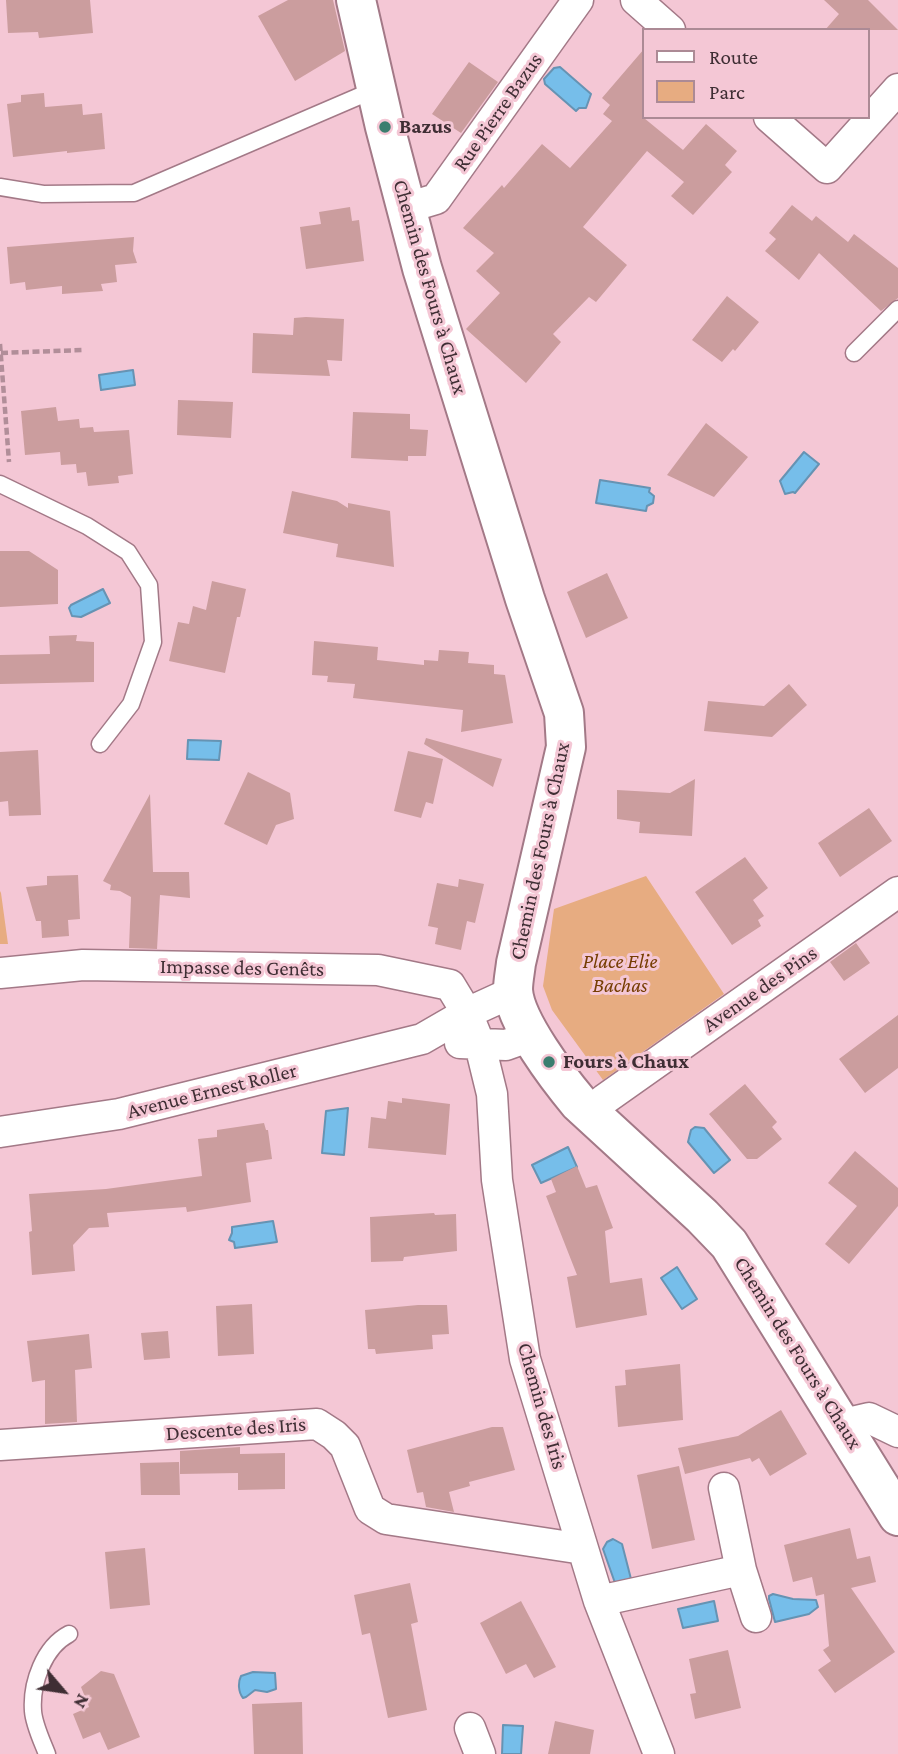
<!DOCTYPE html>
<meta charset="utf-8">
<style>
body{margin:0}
#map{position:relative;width:898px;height:1754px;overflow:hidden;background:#f4c7d5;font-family:"Crimson Pro",serif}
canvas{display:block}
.legend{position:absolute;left:642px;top:28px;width:228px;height:91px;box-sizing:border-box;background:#f4c7d5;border:2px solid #ac8a95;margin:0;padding:9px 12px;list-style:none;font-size:21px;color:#3f2e34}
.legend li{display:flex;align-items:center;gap:14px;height:35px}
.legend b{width:35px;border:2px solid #ac8a95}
.north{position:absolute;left:28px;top:1656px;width:70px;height:70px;-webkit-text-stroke:5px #f4c7d5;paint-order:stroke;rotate:119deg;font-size:19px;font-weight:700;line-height:28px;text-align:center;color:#3f2e34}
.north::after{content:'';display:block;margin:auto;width:24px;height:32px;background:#3f2e34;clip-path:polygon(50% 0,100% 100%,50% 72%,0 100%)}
</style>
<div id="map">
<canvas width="898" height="1754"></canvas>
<ul class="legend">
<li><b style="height:9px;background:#fff"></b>Route</li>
<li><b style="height:19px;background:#e7ac81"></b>Parc</li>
</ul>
<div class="north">N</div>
</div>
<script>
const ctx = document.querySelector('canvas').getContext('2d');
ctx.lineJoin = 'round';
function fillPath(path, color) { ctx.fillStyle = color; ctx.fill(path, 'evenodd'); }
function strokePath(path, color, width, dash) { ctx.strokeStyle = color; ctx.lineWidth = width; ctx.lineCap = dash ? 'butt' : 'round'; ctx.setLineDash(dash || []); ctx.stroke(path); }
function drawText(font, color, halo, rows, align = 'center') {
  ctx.font = font + ' "Crimson Pro",serif'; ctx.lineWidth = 6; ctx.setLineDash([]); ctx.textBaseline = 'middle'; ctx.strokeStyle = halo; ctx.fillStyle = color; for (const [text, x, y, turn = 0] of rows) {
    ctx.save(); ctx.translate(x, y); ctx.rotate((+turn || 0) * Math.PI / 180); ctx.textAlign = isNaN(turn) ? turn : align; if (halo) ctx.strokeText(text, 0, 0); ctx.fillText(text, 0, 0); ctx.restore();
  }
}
const green = new Path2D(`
 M646,876L724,994L603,1080L552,1010L543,986L554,909Z
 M0,891L1,893L8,944H0Z`);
const water = new Path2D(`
 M560,67L591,94L586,108H579L576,111L545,84L544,79L554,68Z
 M133,370L135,385L101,390L99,375Z
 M804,452L819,464L795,493L793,492L785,494L780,481Z
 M600,480L650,488L649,492L654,496L653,503L647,506L646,511L596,503Z
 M103,589L110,603L81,617L72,616L69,608L71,605Z
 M188,740L221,741L219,760L187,759Z
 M348,1108L344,1155L322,1153L326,1111Z
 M695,1127L704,1128L730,1160L714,1173L688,1142L691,1130Z
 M568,1147L577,1167L541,1183L532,1165Z
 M273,1221L277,1242L235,1248L234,1242L229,1240L232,1233V1227Z
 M677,1267L697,1299L682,1309L661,1278Z
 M613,1539L622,1544L631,1579L615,1583L603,1549L607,1542Z
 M773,1594L793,1599L816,1600L818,1607L809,1614L775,1622L769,1599V1596Z
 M714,1601L718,1621L683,1628L678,1609Z
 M253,1672L275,1673L276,1689L267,1692L255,1690L246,1697L243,1698C238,1692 238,1682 241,1676Z
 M503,1725L523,1726L521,1754H502Z`);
const building = new Path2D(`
 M6,0H90L93,33L39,38L38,32L8,33Z
 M288,0H333L345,51L295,81L258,16Z
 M824,0H868L898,30H825L839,14Z
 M644,49V118L683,150L706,124L737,151L725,165L732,172L693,215L671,196L684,182L647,151L583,227L627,265L596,302L589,297L553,334L561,342L526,383L466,329L500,293L476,271L494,253L463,228L502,185L504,188L542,144L570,168L612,121L603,114L610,105L602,98Z
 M469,62L498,82L461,133L432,114Z
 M44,93L45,107L82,104L83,115L102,113L105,149L67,153V151L13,157L7,104L21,102V95Z
 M792,205L812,221L816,216L848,242L854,234L898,268V298L881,311L819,253L799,280L765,251L776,239L769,233Z
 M350,207L352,221L359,220L364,261L306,269L300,227L321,224L319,212Z
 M134,237L133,251L137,263L115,265L117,282L101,284L103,291L62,294V286L26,290L25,282L10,284L7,247Z
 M727,296L759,322L735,351L733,349L722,362L692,340Z
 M306,317L344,319L342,361L327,360L330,376L252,373L253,333L293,335L294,318Z
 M178,400L233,402L231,438L177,435Z
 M56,407L58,421L79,419L80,428L93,427L94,432L129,430L133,474L118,476L119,483L88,486L86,472L77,473L76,464L61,465L60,452L25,455L21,411Z
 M353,412L410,414V429L428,430L426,456H408V461L351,458Z
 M706,423L748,457L714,497L667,475Z
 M292,491L337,501L348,508V503L390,511L394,567L336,557L338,544L283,533Z
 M0,551H29L58,570V604L0,607Z
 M607,573L628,618L586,638L567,592Z
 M212,581L246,589L240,617H237L225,673L169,661L178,622L189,624L193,606L206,610Z
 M77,635L76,641L94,642V682L0,684V655L50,654L49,636Z
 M314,641L378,647L377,660L424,665V660L438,661L439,650L469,652L468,663L494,665V674L505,675L513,723L461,732L463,710L353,698L355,684L327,682L328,676L312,675Z
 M789,684L807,705L772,737L704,731L708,701L764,706Z
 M426,738L502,759L493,787L424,744Z
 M38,750L41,815L9,816L8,801L0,802V752Z
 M408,751L443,759L433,804L426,802L421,818L394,811Z
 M248,772L290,793L294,819L276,825L267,845L224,824Z
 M695,779L692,836L639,833L640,822L617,819V790L670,793Z
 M150,794L153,872H189L190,898L160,895L157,949L129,948L131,897L120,891L110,890L111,885L103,881Z
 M869,808L892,841L840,877L818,843Z
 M745,857L768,888L753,900L764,916L758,920L761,926L732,945L695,892Z
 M78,875L80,919L68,920L69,936L42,938L41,921H36L26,887L47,885V876Z
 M459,879L484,884L475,923L467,921L461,950L435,944L438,928L428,926L437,883L458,887Z
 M856,943L870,963L844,981L830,962Z
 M898,1015V1068L865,1093L839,1059Z
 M745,1084L777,1122L772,1127L782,1139L757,1159H747L709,1114Z
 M402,1098L450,1104L446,1155L368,1148L371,1117L386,1119L388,1101L402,1103Z
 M264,1123L266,1130H268L272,1159L246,1163L251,1202L187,1212L186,1207L107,1213L109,1227L89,1228L73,1245L75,1271L32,1275L29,1232L32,1231L29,1194L106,1189L202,1176L198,1139L217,1137V1130Z
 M855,1151L898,1188V1206L849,1264L825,1244L857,1206L828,1183Z
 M577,1166L586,1188L597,1185L613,1228L605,1231L610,1283L642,1278L647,1315L576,1328L567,1277L577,1275L546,1196L556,1192L551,1179Z
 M434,1213L435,1215L456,1214L457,1251L404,1257L403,1261L371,1262L370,1217Z
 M252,1304L254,1354L218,1356L216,1306Z
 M418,1305H447L449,1334L432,1335L433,1349L376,1354L375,1349H368L365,1310Z
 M168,1331L170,1358L144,1360L141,1333Z
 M89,1334L92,1368L75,1370L77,1422L45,1424V1380L32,1382L27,1341Z
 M680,1364L683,1420L618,1427L615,1386L626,1385L625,1370Z
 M781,1410L807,1454L770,1476L759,1458L752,1462L750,1458L685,1474L678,1448L738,1436Z
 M492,1427H503L515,1470L469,1482L470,1486L449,1492L454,1512L426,1507L423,1492L417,1493L407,1450Z
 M240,1447V1454L285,1453V1489L238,1490V1473L180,1474V1451Z
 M179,1462L180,1495H141L140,1463Z
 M679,1466L695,1540L652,1549L637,1475Z
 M850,1528L857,1559L870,1556L876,1582L851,1588L895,1652L835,1693L818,1670L831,1661L823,1650L829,1646L824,1594L816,1596L812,1577L793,1582L784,1545Z
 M145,1548L150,1605L110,1609L105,1552Z
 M410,1583L418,1622L411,1624L427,1710L388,1718L370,1633L362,1635L354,1595Z
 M521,1601L556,1667L534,1678L526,1664L506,1674L480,1623Z
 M728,1650L741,1708L695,1719L690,1694L696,1693L689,1659Z
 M101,1671L114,1674L140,1737L108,1750L100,1732L83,1739L73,1714L89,1707L81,1687Z
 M302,1702L303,1754H254L252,1704Z
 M555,1721L594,1730L590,1754H548Z`);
const path = new Path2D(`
 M0,344L9,462
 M1,353L84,350`);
const lane = new Path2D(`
 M0,187L43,194L134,193L376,89
 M854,353L898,309
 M0,484L87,526L128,552L149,585L153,642L131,704L100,744
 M47,1754C42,1741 34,1725 33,1711C31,1683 44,1647 69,1634`);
const street = new Path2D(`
 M636,0L670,30
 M769,117L827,168L898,89
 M406,208L436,199L578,0
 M0,973L83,965L378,970L450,985L467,1013L480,1045L492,1094L497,1180L525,1359L599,1601L659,1754
 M460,1043L506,1045L531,1036
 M589,1112L605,1099L898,892
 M0,1132L119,1114L422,1039L467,1013L513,992
 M843,1424L869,1418L898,1432
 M0,1445L317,1424L334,1435L345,1446L370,1509L386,1519L583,1549
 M724,1488L741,1570L756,1617
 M599,1601L741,1570
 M470,1728L480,1754`);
const secondary = new Path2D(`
 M356,0L385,127L422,268L525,599L564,713L566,747L516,963C515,972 513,981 513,990C515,1022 559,1079 579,1103L702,1216L729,1244L898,1516`);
const markers = [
 [385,127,7,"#3b7e6f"],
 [549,1062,7,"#3b7e6f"]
];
const streetNames = [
 ["Rue Pierre Bazus",498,112,-55],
 ["Chemin des Fours à Chaux",430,287,74],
 ["Chemin des Fours à Chaux",540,851,-78],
 ["Impasse des Genêts",242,968,1],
 ["Avenue des Pins",760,989,-35],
 ["Avenue Ernest Roller",212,1091,-14],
 ["Chemin des Fours à Chaux",798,1353,58],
 ["Chemin des Iris",542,1406,74],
 ["Descente des Iris",236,1429,-4]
];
const poiNames = [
 ["Bazus",399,127],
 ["Fours à Chaux",563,1062]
];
const parkNames = [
 ["Place Elie",620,962],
 ["Bachas",620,986]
];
fillPath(green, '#e7ac81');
fillPath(water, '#76beea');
strokePath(water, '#6693b3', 2);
fillPath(building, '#cb9d9e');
strokePath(lane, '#a37987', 19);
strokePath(street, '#a37987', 33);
strokePath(secondary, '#a37987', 42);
strokePath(path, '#b18e99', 4.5, [7, 3.5]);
strokePath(lane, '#fff', 16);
strokePath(street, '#fff', 30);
strokePath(secondary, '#fff', 38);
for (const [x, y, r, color] of markers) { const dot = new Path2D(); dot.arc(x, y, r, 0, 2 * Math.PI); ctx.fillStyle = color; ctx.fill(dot); strokePath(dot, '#f4c7d5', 2.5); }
drawText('21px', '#3f2e34', '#f4c7d5', streetNames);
drawText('bold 21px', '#3f2e34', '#f4c7d5', poiNames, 'left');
drawText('italic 21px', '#763d03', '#f4c7d5', parkNames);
</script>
